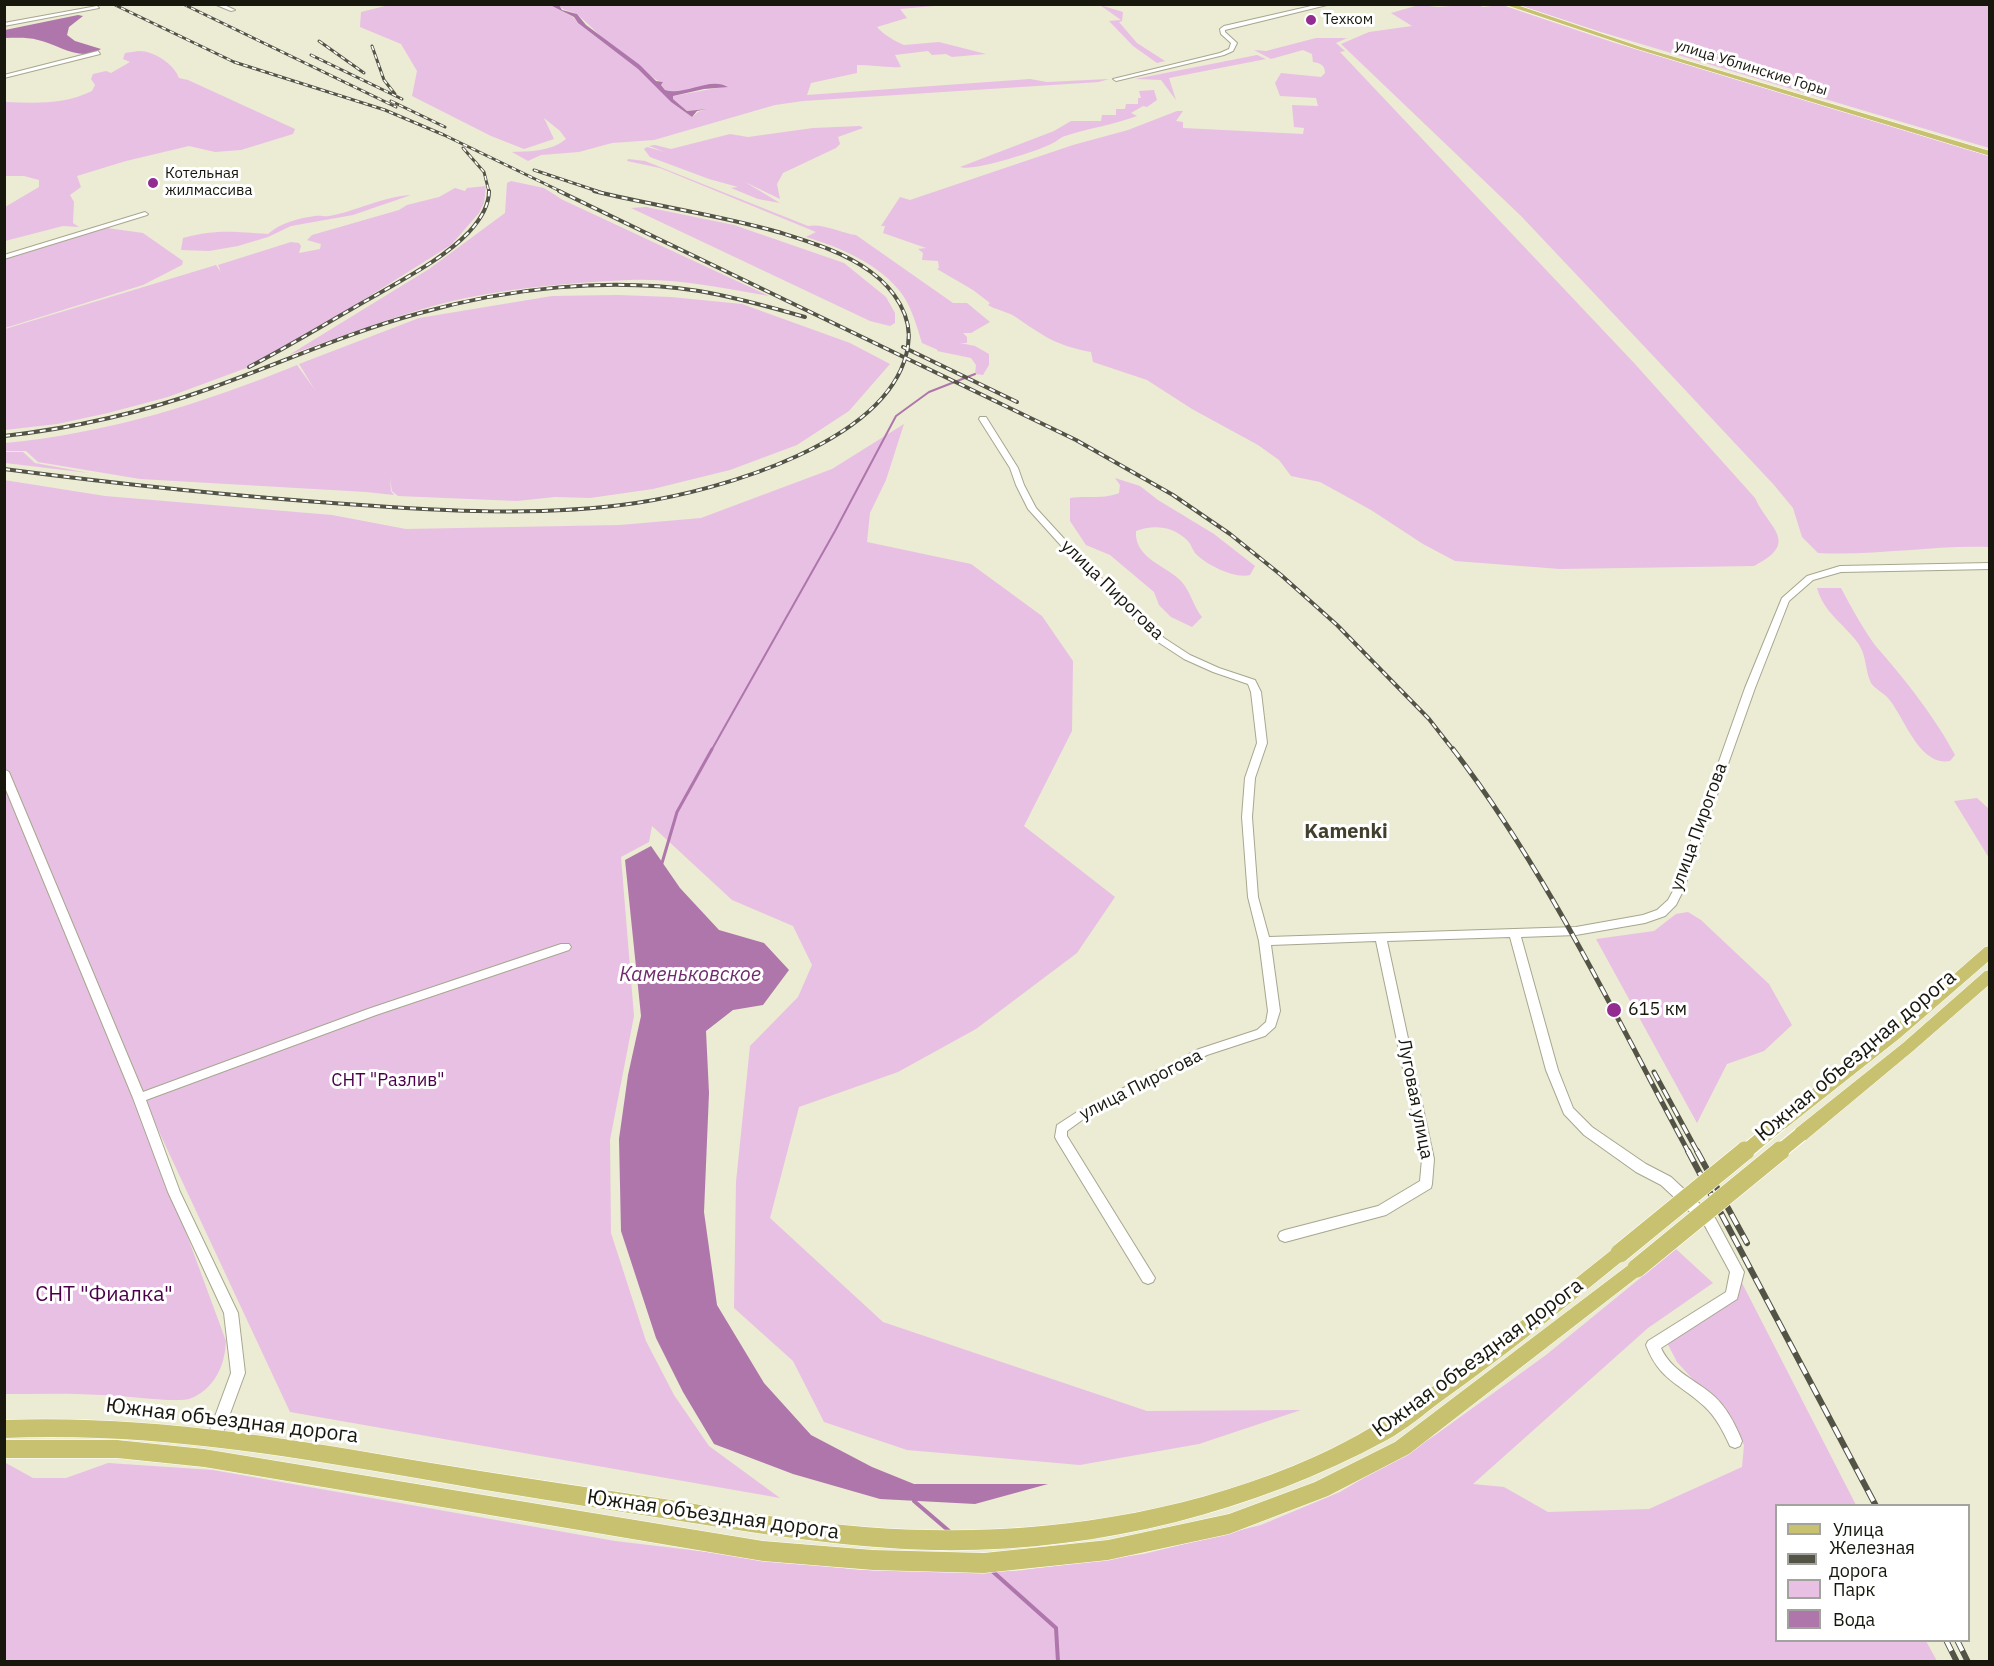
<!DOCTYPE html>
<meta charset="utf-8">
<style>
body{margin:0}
#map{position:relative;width:1994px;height:1666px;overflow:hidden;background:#ecebd3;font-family:"IBM Plex Sans",sans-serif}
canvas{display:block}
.frame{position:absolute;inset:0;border:6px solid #17170e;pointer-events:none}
.legend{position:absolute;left:1775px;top:1504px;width:195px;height:138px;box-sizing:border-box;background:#fff;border:2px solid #a2a29f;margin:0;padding:8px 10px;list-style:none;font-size:18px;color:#17170e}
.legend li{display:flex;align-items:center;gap:12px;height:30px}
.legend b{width:30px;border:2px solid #a2a29f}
</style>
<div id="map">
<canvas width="1994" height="1666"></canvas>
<div class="frame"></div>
<ul class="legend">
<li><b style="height:8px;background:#c8c270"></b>Улица</li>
<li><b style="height:8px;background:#535346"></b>Железная дорога</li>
<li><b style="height:16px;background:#e8c0e4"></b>Парк</li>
<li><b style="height:16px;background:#ae76ab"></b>Вода</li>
</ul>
</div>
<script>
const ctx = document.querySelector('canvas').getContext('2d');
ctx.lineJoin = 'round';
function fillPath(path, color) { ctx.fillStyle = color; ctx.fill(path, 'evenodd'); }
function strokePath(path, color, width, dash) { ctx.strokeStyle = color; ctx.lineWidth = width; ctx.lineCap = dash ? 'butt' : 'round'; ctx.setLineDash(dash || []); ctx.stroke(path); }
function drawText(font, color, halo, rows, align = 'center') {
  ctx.font = font + ' "IBM Plex Sans",sans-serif'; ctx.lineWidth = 6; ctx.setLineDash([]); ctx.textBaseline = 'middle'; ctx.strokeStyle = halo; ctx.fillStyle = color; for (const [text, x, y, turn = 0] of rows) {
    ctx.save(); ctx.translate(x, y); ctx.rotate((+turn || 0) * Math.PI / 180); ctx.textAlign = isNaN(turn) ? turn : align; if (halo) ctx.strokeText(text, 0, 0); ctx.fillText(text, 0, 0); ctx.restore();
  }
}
const green = new Path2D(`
 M1475,4L1483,7L1502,5L1612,42L1989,156V547C1932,545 1876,556 1818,553L1802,537L1793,508L1774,485L1658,361L1521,216L1341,44L1369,32L1412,26L1391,13L1419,5L1438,7Z
 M389,5H550L573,17L578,23L638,69L671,102L692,117L698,112L706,109L687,111L673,99V96L728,86C706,81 686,96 665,90L661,85L663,82C654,81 649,73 641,66C636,62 630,60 625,56C608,45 593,28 578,15C572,10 563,12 559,5H945L900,9L907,18L877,27C884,35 895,41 904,45L939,42L986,54L952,57L946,54L932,55L928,51L895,55L901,67C887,68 872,65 857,65V73L811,83L807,95L1030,79L1047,82L1109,79L1099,82L803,101L775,105L654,140L612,143L579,152L541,155L528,161L512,152C531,151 550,152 566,139L560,131L544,118L554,139L524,149L491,136L412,96L417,71L401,44L360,27L361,12Z
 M1100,5L1123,12L1122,21L1119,22L1137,43L1165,61L1157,63L1133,46L1109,21L1121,20Z
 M1519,5H1989V148L1601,32Z
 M1316,38H1347L1336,43L1345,51L1340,52L1635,364L1755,498C1769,529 1801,542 1754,566L1560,569L1455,561L1423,544L1371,510L1320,482L1291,476L1279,460L1258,445L1192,409L1147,380L1093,362L1091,352C1054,345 1044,336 1014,316C1006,311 996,310 988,305L990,303L973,290L937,269L939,268L938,261L922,260L923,253L918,249L926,248L883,233L885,226H881L900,197L910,200L1073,145L1128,130L1177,111H1183L1176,121L1183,122V128L1303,134L1304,128L1294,127L1292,105L1318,106L1316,98L1280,96L1275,83L1281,73L1321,77L1325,73C1325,65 1320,63 1313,62L1312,54L1303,50L1271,59L1254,50L1266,51Z
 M139,51C154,51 174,64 179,78L188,80L295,129L293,134L241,150L215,152L189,146L126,161L77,176L81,187L70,195L74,202L73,223L79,227L63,226L5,241V207L39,187V180L24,176H5V102C36,103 63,105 92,91L95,85L91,79L93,74L106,71L111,73L130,62L123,59L125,53Z
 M1257,55L1266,59L1169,78L1176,100L1161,80L1135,79Z
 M1154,90L1157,100L1147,107L1143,106L1131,113L1137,116C1113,125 1089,128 1065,136C1059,138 1058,141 1049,145C1034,152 972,172 960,167L1054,131L1071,121H1101L1102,115H1116V109H1125L1126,104H1138V98H1141L1139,91Z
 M860,126L863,128L838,137L840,144L836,148L783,173L777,184L780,199L745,182L780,203L758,199L731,188L738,187L709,179L650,157L644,149L647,147L665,152L649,146L655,145L671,149L730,134L748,137L813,128Z
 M628,159L645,161L808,226C822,223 841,233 856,235L953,303H967L990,322L971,333H963L967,337V343H960L975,346L989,354V365L983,375L975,374L976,365L971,358L937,351L938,350L922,343C917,327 912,308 902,294C881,265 840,247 806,237L816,232L660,168L627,161Z
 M511,181L544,188L563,200L769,296C724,288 676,278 629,280C566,283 502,288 440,304C389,318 339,337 289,355L429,269L505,213L507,183Z
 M486,186L484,203L479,213L451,245L317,329L249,367L168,397L108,413L57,424L5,430V329L216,265L221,272L218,265L291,242L299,243L301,246L299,253L320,249L321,244L307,240L312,235L399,210L407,205L439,197L455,188L465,191L467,188Z
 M411,195L353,215L291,226L268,237L238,246L209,251L181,250L183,238C218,229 233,232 268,234C280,223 299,218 315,216C320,215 325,217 329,216C357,211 381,197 411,195Z
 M646,207L734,225L844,263L886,297L895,313V323L890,326L870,321L631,208Z
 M107,228L143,233L183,261L182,265L143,285L5,328V258Z
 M618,295L671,297L742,304L850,343L890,364L849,411L797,445L730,470L653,489L590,498L555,497L517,501L398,496L392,491L390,478L391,491L394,495L366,492L140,479L38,462L26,451H5V443C109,433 201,404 297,365L315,390L299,364L419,318L552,296Z
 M904,424L886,480L870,513L867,542L971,564L1042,616L1073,661L1072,731L1024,826L1115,897L1077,953L976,1029L898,1072L799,1107L770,1218L883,1322L1147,1411L1301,1410L1199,1444L1080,1465L907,1450L824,1422L793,1361L734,1308L736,1182L750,1046L798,997L812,965L793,926L732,900L652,826L649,842L621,857L634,1016L610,1140L611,1233L646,1341L674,1395L709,1446L780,1498L290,1412L111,1029L226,1341C225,1366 214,1390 189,1399C178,1403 118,1395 101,1395C69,1393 37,1394 5,1394L4,480L105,496L332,515L406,529L620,525L701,518L832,469Z
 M5,452H23L35,463L89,473L5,463Z
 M1115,478L1140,486L1158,500L1214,534L1255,566L1250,575C1235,579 1206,565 1195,553C1192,549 1191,544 1188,541C1174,526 1153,524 1136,531C1134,558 1165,565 1181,581C1191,592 1193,606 1202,617L1192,627L1171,617L1159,605L1154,592L1110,555L1086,545L1070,521V498C1087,495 1102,500 1119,493L1120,485Z
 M1817,588H1841C1850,605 1868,638 1880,651C1905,679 1938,722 1955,755L1950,761C1919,767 1904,716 1888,698C1884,693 1875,689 1871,683C1865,671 1867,656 1858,643C1844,624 1824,613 1817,588Z
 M1977,798L1989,809V858L1954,801Z
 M1688,912L1701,920L1769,984L1792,1025L1764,1051L1727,1064L1697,1123L1596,939L1654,931L1676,914Z
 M1676,1249L1713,1283L1648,1328L1473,1484L1504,1487L1548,1512L1649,1509L1742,1467L1744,1445L1729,1419L1677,1362L1665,1339L1717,1309L1742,1283L1856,1505L1776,1506V1640L1926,1641L1937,1661H5L4,1462L33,1478H66L108,1463L213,1470L615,1541L859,1570L1016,1571L1144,1554L1261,1525L1340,1492L1434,1436L1546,1355Z`);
const water = new Path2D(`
 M550,5H559L562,10L577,14L586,25L640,65L656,81L663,82L661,85L665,90C685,96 710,76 728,87L704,89L673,96V99L687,111L707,109L697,111L692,117L671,102L638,69L578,23L574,17Z
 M78,15L83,16L69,27L67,35L75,41L101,49C81,63 58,44 38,40C27,37 16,38 5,38V30Z
 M651,846L680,888L719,930L764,943L789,970L763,1005L733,1010L706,1031L709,1093L704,1212L717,1305L764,1383L811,1435L872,1467L914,1484H1048L975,1504L880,1499L793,1474L714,1444L683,1392L656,1338L621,1231L619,1139L628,1075L641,1016L625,860Z`);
const streamFar2 = new Path2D(`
 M711,751L835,531L896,416L929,392L975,374`);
const streamFar1 = new Path2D(`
 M662,863L677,812L712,749`);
const stream = new Path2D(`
 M914,1501L949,1531
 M991,1570L1056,1628L1058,1662`);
const minor = new Path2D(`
 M214,4H222L235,10L231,11Z
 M1320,4H1331L1225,30V32L1237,43L1233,51L1224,55L1116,81L1113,79L1220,53L1229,49L1231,43L1221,34L1220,29L1224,26Z
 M97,6L99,8L4,26V23Z
 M98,51L100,54L4,78V75Z
 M145,212L148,214L147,215L4,259V255Z
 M980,417H986L1018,468L1024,485L1036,508L1090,567L1164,638L1190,655L1219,668L1255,680L1261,692L1267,743L1255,778L1252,817L1258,897L1269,937L1576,927L1643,915L1657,910L1668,900L1673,891L1745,688L1782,598L1807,576L1840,566L1990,563V569L1841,572L1813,580L1789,601L1755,688L1683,891L1676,905L1665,916L1645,923L1576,935L1521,937L1558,1070L1573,1108L1592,1127L1646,1164L1671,1177L1715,1218L1744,1272L1737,1299L1661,1348C1671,1371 1696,1380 1714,1396C1726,1407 1734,1422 1740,1436L1742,1441L1740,1446L1735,1448L1730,1446C1723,1431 1716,1417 1704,1406C1679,1383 1659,1380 1646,1345L1648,1341L1726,1292L1730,1272L1705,1226L1661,1185L1636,1172L1584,1135L1564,1114L1546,1070L1510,937L1387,941L1434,1159L1432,1184L1431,1188L1386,1215L1285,1242L1280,1240L1278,1236L1280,1232L1285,1230L1378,1206L1420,1181L1422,1159L1376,941L1271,945L1280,1011L1275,1027L1265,1036L1207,1055L1085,1118L1067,1131V1136L1155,1278L1153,1282L1148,1284L1143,1282L1057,1141L1055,1137L1057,1125L1077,1112L1199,1049L1257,1030L1266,1022L1268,1011L1259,941L1248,897L1242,817L1245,778L1257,743L1251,692L1248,684L1213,672L1184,659L1158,642L1084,571L1028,509L1016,485L1010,468L979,419Z
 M4,769L9,772L143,1092L368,1009L561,944H569L571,947L569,950L376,1015L146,1100L180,1192L238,1313L245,1373L221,1438L219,1443L214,1445L209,1443L207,1438L231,1373L224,1313L168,1192L133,1098L4,785Z`);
const major = new Path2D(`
 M1503,4H1514L1641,47L1990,151V156L1637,49Z
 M1990,946V960L1900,1038L1786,1128L1780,1129L1774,1128L1772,1123L1774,1118L1890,1030L1985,947Z
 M1990,970V984L1913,1051L1806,1140L1800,1141L1794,1140L1792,1135L1794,1130L1903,1043L1985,971Z
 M1620,1246L1626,1248L1629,1253L1626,1258C1566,1307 1506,1355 1443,1400C1424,1414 1407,1429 1387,1440C1248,1515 1090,1553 933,1550C844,1548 756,1533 668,1519C586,1506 504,1494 422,1479C281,1455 149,1432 4,1438V1420C146,1415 280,1437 419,1461C503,1475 587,1487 671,1500C735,1511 800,1522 865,1527C1016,1539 1175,1519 1314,1457C1364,1435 1402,1408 1445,1378C1503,1336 1559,1292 1614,1248Z
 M1637,1261L1643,1263L1646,1268L1643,1273L1409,1454L1328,1496L1229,1534L1108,1560L984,1573L873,1570L763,1561L204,1467L117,1458H4V1440H117L204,1449L763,1541L873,1550L984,1553L1108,1540L1229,1514L1315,1482L1395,1442L1631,1263Z`);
const railFar3 = new Path2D(`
 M113,4L234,62L385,110L444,135L562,192
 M183,4L396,107
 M319,41L364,73
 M372,46L384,80L395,94
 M311,55L402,99
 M391,101L445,127
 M463,148L484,172L489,192
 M534,170L600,192`);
const railFar2 = new Path2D(`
 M559,191L1076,440L1173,495L1230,534L1281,575L1337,625L1429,719L1454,751
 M903,347L1017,402
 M249,367C293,344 335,318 378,294C409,276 444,258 469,232C480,220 489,206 489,191
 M4,436C75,428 144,412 211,388C281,363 349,332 420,313C509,288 608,277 699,291C735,297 770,307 805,317
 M4,469C118,484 232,496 346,504C443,511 540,517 636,503C718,491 893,442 908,346C913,316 894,289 871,272C844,252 810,242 778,232C718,215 655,206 594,191`);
const railFar1 = new Path2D(`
 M1453,749C1548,873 1615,1016 1689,1153
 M1654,1072L1698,1153`);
const rail = new Path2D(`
 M1688,1151L1876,1506
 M1697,1151L1747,1243
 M1946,1640L1957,1662
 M1957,1640L1968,1662`);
const majorBridgeFar1 = new Path2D(`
 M1744,1153L1780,1123
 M1778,1153L1800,1135`);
const majorBridge = new Path2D(`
 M1620,1253L1745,1151
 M1637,1268L1780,1151`);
const markers = [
 [1311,20,6,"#932c91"],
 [153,183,6,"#932c91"],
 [1614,1010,8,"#932c91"]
];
const farPoinames = [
 ["Техком",1323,20],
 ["Котельная",165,174],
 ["жилмассива",165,191]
];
const farStreetnames = [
 ["улица Ублинские Горы",1751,68,17]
];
const streetNames = [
 ["улица Пирогова",1112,590,44],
 ["улица Пирогова",1699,827,-70],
 ["улица Пирогова",1141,1085,-27],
 ["Луговая улица",1415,1099,79]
];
const poiNames = [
 ["615 км",1628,1010]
];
const parkNames = [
 ["СНТ \"Разлив\"",388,1081]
];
const neighbourhoodNames = [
 ["Kamenki",1346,832]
];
const waterNames = [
 ["Каменьковское",690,975]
];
const nearStreetnames = [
 ["Южная объездная дорога",1856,1056,-40],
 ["Южная объездная дорога",1478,1358,-36],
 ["Южная объездная дорога",232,1421,7],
 ["Южная объездная дорога",713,1515,8]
];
const nearParknames = [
 ["СНТ \"Фиалка\"",104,1295]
];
fillPath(green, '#e8c0e4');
fillPath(water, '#ae76ab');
strokePath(streamFar2, '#ae76ab', 2);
strokePath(streamFar1, '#ae76ab', 3);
strokePath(stream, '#ae76ab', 4);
strokePath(minor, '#a7a68f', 2);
strokePath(major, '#fff', 1);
fillPath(minor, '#fff');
fillPath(major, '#c8c270');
strokePath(railFar3, '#535346', 3);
strokePath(railFar2, '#535346', 4);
strokePath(railFar1, '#535346', 5);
strokePath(rail, '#535346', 6);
strokePath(railFar3, '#fff', 1.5, [4.5]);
strokePath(railFar2, '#fff', 2, [6]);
strokePath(railFar1, '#fff', 3, [10]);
strokePath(rail, '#fff', 4, [12]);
strokePath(majorBridgeFar1, '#fff', 16, []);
strokePath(majorBridge, '#fff', 20, []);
strokePath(majorBridgeFar1, '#c8c270', 14);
strokePath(majorBridge, '#c8c270', 19);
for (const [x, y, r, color] of markers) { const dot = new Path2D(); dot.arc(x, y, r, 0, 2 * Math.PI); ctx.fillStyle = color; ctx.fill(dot); strokePath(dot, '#fff', 2); }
drawText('15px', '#17170e', '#fff', farPoinames, 'left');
drawText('15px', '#17170e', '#fff', farStreetnames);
drawText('18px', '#17170e', '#fff', streetNames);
drawText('18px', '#17170e', '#fff', poiNames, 'left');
drawText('18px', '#490048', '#fff', parkNames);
drawText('bold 20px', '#42402d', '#fff', neighbourhoodNames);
drawText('italic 20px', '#6f2a6d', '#fff', waterNames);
drawText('21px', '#17170e', '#fff', nearStreetnames);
drawText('21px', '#490048', '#fff', nearParknames);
</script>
